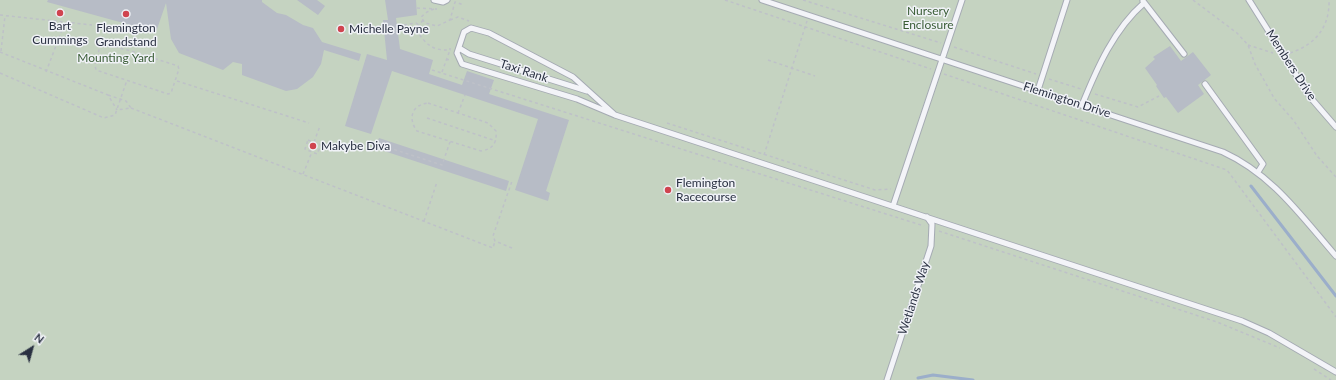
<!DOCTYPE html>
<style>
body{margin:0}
#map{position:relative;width:1336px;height:380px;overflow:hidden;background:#e0e3e9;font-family:Lato,sans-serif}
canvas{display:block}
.north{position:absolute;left:12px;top:328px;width:40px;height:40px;-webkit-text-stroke:3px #f0f2f7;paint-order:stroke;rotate:37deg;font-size:11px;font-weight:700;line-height:16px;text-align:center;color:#293041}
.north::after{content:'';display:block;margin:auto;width:14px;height:18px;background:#293041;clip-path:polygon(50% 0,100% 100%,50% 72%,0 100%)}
</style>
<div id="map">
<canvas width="1336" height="380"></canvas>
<div class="north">N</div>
</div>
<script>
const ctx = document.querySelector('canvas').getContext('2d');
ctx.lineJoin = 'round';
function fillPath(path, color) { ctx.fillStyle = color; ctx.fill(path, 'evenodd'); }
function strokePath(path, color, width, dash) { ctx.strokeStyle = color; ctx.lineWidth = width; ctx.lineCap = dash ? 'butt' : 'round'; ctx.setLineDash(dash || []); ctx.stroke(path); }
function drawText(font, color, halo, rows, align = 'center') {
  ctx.font = font + ' Lato,sans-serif'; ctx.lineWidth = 3; ctx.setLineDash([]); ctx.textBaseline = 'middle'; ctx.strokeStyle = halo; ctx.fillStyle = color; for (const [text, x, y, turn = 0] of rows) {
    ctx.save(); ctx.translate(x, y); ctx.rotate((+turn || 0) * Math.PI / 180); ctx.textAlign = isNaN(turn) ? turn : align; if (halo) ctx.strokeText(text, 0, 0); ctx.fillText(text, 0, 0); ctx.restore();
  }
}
const green = new Path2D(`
 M0,0H1336V380H0Z`);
const stream = new Path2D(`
 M1251,186L1336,296
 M918,378L933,375L973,380`);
const building = new Path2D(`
 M48,0H262V2L277,13L286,15L303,25L313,28L322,42L361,54L359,61L324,50L321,64L313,77L297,89L286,91L242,75V64L233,62L223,70L179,53L171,39L166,3L156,32L47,2Z
 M297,0H317L325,6L318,15Z
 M385,0H416L417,15L396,18L400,49L433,60L429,74L462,85L467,71L494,80L489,94L569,120L546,191L550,193L548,201L515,190L538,119L392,71L371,134L345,126L367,54L387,60L383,20H388Z
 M1170,46L1181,61L1193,52L1211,75L1198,85L1204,94L1178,113L1166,97L1164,98L1156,86L1157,85L1145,68L1155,59L1153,57Z
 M379,138L509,181L506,191L375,148Z`);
const path = new Path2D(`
 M725,0L931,69
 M803,0L941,43
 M1193,0L1237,33L1248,45L1255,64L1274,98L1294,121L1317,156L1336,177
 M417,8L437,9
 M434,9L427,12L421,17L425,23L437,26L450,20L455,2L464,5
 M0,15L92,25
 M423,20L416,30C426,44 432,51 450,50V48
 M450,20L458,17L469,21
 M398,26L416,23L419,25
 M103,44L131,51L178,66L179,69L171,93L168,94L96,70L95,65L100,46Z
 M1248,45L1273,53
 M954,47L1036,74
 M1,51L5,16
 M0,52L108,95L117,110
 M1290,53C1315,45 1330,27 1329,0
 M446,60L452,59
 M768,60L815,76
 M432,70L924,226
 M46,72L65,22
 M442,72L450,50
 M0,73L104,118L115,115L127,80
 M944,74L1227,170L1336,317
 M1049,79L1081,89
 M177,81L309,123
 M1095,94L1138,107L1159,96
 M108,95L126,101L131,108L117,110
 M428,103L488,123L496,131C497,143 493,149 481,151L417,131C408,119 411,105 428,103Z
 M131,108L493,248L495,241
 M458,113L465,95
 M427,118L496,141
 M667,123L875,190L891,189
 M308,140L321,145L317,154L305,149Z
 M314,142L320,126
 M377,144L442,165L450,142
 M764,155L807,21
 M303,174L312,152
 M424,221L437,182
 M939,231L1217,322L1280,348
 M512,248L495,241L493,236L512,181
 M1314,369L1331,380`);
const service = new Path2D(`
 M434,0L443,2L447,0
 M762,0L1223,152C1273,175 1301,216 1336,256
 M1249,0L1310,97L1336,127
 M1143,1L1184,54
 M459,48L469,54L587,91
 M1205,84L1263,164L1258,172
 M1038,90L1067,0
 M1082,105C1097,68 1114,29 1144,3
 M615,115L577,99L462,64L457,53L464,32L471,28L489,33L573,77L615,115L1242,321L1269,333L1336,372
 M893,206L962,0
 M887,380L931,246L932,224L927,217`);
const markers = [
 [60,13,4,"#d0444f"],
 [126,14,4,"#d0444f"],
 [341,29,4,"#d0444f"],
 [313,146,4,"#d0444f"],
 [668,190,4,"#d0444f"]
];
const parkNames = [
 ["Nursery",928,11],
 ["Enclosure",928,25],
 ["Mounting Yard",116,58]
];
const poiNames = [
 ["Bart",60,26,"center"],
 ["Cummings",60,40,"center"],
 ["Flemington",126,28,"center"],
 ["Grandstand",126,42,"center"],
 ["Michelle Payne",349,29],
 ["Makybe Diva",321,146],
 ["Flemington",676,183],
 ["Racecourse",676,197]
];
const streetNames = [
 ["Members Drive",1291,65,57],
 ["Taxi Rank",524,71,18],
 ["Flemington Drive",1067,100,18],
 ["Wetlands Way",914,298,-72]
];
fillPath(green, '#c5d3c1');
strokePath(stream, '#9baeca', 3);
fillPath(building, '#b7bcc6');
strokePath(service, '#a5aab3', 7);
strokePath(path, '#bec1c8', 1.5, [3, 3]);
strokePath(service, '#f3f4f8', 5);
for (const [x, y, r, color] of markers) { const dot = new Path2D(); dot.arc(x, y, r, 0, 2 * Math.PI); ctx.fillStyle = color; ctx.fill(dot); strokePath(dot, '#f0f2f7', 1.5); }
drawText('12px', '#3a5d36', '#f0f2f7', parkNames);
drawText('12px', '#293041', '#f0f2f7', poiNames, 'left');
drawText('12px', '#293041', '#f0f2f7', streetNames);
</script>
